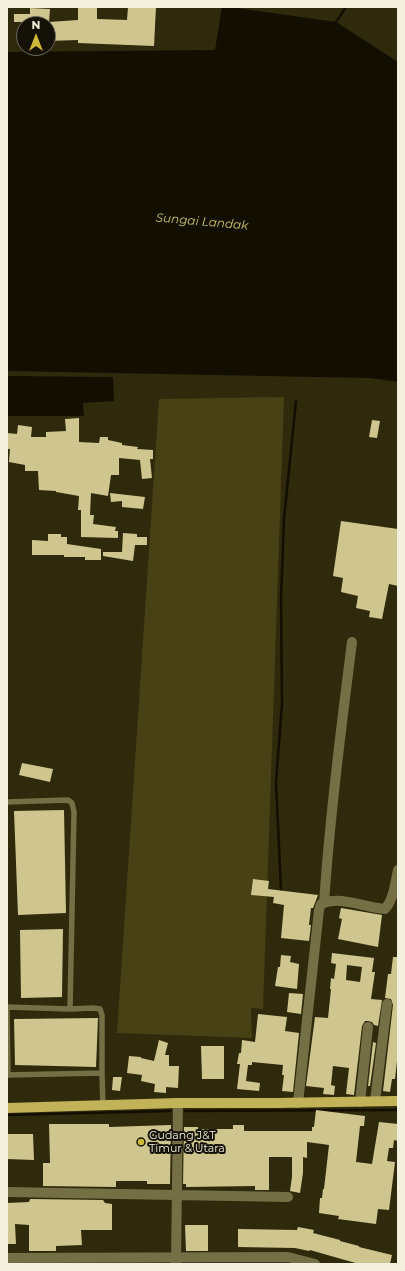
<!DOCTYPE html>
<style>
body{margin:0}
#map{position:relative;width:405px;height:1271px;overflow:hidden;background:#2f2a0c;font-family:Montserrat,sans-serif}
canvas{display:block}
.frame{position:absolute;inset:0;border:8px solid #f2efde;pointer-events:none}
.north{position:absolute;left:16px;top:16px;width:40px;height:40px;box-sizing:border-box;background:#141206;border:1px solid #6d6a5c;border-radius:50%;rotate:0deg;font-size:11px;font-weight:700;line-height:16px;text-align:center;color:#f2efde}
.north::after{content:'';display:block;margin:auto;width:14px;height:18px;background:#cdb938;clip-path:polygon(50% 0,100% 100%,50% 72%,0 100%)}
</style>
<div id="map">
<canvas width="405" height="1271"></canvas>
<div class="frame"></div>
<div class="north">N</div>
</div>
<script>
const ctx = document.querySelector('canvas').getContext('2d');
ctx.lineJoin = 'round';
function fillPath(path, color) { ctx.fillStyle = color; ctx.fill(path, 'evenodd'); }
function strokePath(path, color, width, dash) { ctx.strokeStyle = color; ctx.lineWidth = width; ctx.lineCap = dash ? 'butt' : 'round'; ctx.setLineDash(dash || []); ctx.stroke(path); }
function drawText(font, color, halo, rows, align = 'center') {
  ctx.font = font + ' Montserrat,sans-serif'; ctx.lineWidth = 4; ctx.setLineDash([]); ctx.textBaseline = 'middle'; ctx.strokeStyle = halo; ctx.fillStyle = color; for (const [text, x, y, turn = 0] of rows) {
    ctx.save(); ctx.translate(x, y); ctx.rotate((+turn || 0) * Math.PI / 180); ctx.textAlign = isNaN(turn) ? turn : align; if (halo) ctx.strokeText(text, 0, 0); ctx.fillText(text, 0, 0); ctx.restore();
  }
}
const green = new Path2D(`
 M284,397L263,1009L251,1008L252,1038L117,1033L159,399Z`);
const water = new Path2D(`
 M222,7H230L336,22L398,62V382L370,378L7,371V52L215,50Z
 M7,376L113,377L114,401L83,403L84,416H7Z`);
const stream = new Path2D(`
 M336,22L346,7
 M281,890L276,782L282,704L281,598L284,519L296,401
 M185,1111L398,1110
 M7,1115L170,1111`);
const building = new Path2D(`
 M78,7H97V19L127,20L128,7H156L154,46L78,43V40L48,41V24H30V22H14V14H30V8L50,9L49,22L78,20Z
 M79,418V442L99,443L100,437H108V440L122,443V445L138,447L137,449L153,450V459H150L152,478L142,479L140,460L119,458V475H111L108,496L91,493L90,515H94L93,524L116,527L115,531H118V538L81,537V510H78L79,496L56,492V491L39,490L38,471H25V465L9,462L10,449H7V433L17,434L18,425L32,427L31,437H46V432L66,431L65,419Z
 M372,420L380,421L377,438L369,437Z
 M110,493L145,497L143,509L122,507V501L111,502Z
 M341,521L398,529V586L389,584L382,619L369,617L370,611L356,608L358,596L341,592L343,578L333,576Z
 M123,533L137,534V537H147V545H135L133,561L103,556V552H122Z
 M48,534H61V537H67V544L101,549V560H85V557H64V555H32V540L48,541Z
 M22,763L53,769L50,782L19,775Z
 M64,810L66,913L18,915L14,811Z
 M253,879L269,881L268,889L318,895L313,908H311L309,925H311L309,941L281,938L284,905L273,903L274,897L251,895Z
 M341,908L382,915L378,947L338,939L342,919L339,918Z
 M63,929L62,997L21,998L20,930Z
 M332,953L374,958L372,972H375L371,999L382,1000L378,1026L374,1025L372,1022L368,1021H365L362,1026L354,1095L346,1094L349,1068L333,1066L331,1085L335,1086L334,1095L323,1094L324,1088L306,1086L315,1017L328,1018L331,989H330L331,978L334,979L336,964L331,963ZM347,965L362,967L360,982L346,980Z
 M281,955L291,956L290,962L299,964L297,989L275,986L278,967H280Z
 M393,957H398V1052L395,1079H392L390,1092L383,1091L393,1005L391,999L385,998L388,974H391Z
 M289,993L303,994L301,1014L287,1012Z
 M258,1014L287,1017L285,1031L299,1033L293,1092L282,1091L284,1075H282L283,1065L252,1062V1065H248L246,1081L260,1083L259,1091L237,1089L240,1064H237L239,1053H241L242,1040L255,1042Z
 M98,1018L96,1067L15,1065L14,1019Z
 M159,1040L168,1043L165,1055H169V1066H179L178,1088L166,1087V1093L154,1092L155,1084L141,1081L142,1075L127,1073L129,1056L141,1057V1058L154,1061Z
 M373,1042L376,1043L370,1086H368Z
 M201,1046H224V1079H202Z
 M113,1077H122L120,1091L112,1090Z
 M316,1110L365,1116L364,1126H360L356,1162L372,1164L379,1122L398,1124V1141L394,1140L393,1148H389L387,1161L395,1162L389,1210L378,1209L376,1224L338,1219L339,1216L319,1213L320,1198H322L323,1189H324L329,1145L322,1144L307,1142V1158L303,1157V1173L300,1193L290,1191L292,1177V1157H269V1190H255V1186L186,1187V1184H183L184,1127H198V1129H233V1125H244V1131H312V1127H314Z
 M49,1124H109V1127L171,1125L170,1184H147V1181H116V1187L43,1186V1163H50Z
 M7,1134H33L34,1160L7,1159Z
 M30,1199L103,1200L105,1203L112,1204V1230H81L82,1245L56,1246V1251H29V1225L15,1224L16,1244H7V1203L29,1202Z
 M185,1225H208V1251H186Z
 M298,1227L314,1230L313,1233L340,1240V1241L359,1246V1247L392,1255L390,1264H359L310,1250L309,1251L295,1248L238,1247V1229L297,1230Z`);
const service = new Path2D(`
 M7,802L68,800L72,803L74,812L70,1009
 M7,1075L102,1073
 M8,1075L7,1007L70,1009L93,1008L100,1009L102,1015V1073L103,1106`);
const minor = new Path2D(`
 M324,903C330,816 341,729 352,642
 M375,1101L387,1004
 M360,1102L368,1027
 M298,1103L319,910L321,904C341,895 364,908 385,909C394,899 395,883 398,870
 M7,1192L288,1197
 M7,1258L288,1257L315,1264
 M176,1263L178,1103`);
const primary = new Path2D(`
 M7,1108L178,1103H276L398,1101`);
const markers = [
 [141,1142,4,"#cdb938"]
];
const poiNames = [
 ["Gudang J&T",149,1136],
 ["Timur & Utara",149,1149]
];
const waterNames = [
 ["Sungai Landak",202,222,5]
];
fillPath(green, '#484116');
fillPath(water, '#120e00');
strokePath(stream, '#120e00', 2.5);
fillPath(building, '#cfc68f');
strokePath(service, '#756f45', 5.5);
strokePath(minor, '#756f45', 10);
strokePath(primary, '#c2b358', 10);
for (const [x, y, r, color] of markers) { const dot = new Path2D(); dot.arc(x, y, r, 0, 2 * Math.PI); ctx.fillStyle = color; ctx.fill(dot); strokePath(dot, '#141206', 1.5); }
drawText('11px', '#f2efde', '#141206', poiNames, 'left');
drawText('italic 12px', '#cfc270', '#141206', waterNames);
</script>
